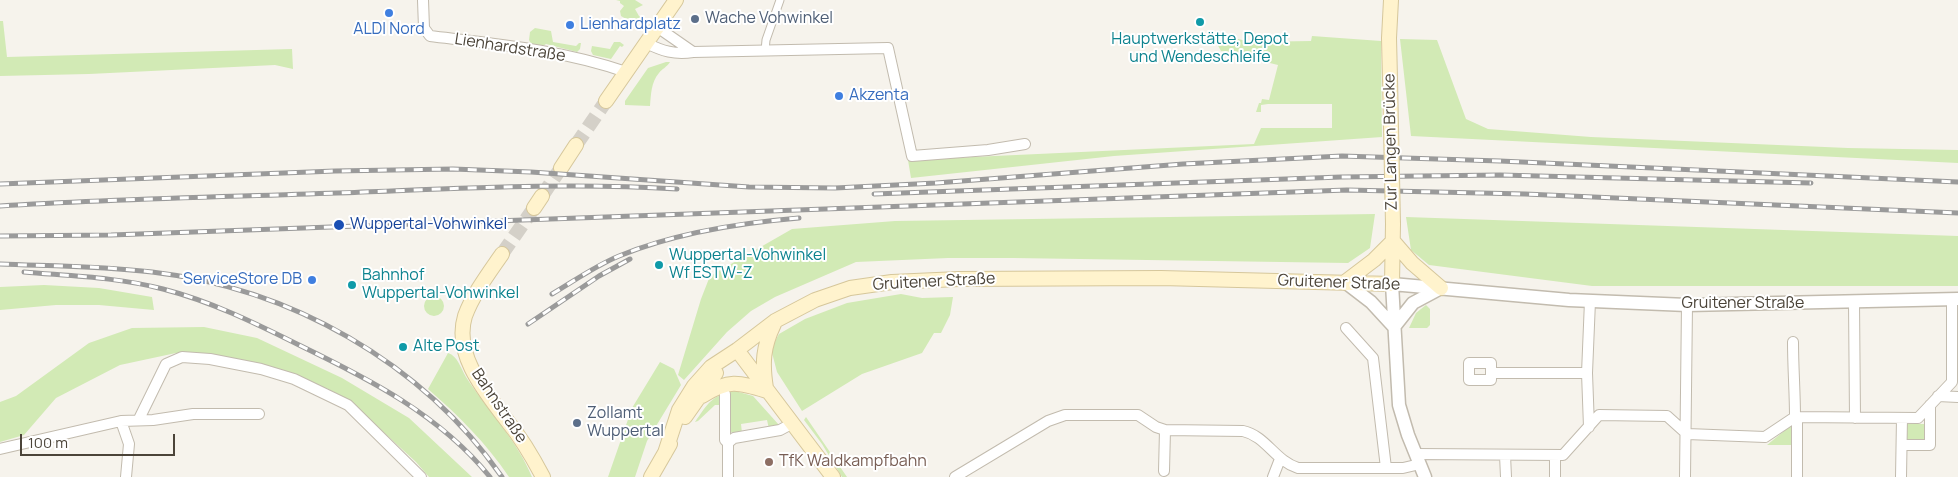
<!DOCTYPE html>
<html>
<head>
<meta charset="utf-8">
<style>
  body { margin:0 }
  #map { position:relative; width:1958px; height:477px; overflow:hidden; background:#f6f3ec; font-family:Manrope,sans-serif }
  canvas { display:block }
  .scale { position:absolute; left:20px; top:434px; width:155px; height:22px; box-sizing:border-box; border:2px solid #4b4439; border-top:0; padding-left:6px; font-size:15px; line-height:18px; white-space:nowrap; color:#4b4439; -webkit-text-stroke:4px #fff; paint-order:stroke }
</style>
</head>
<body>
<div id="map">
<canvas width="1958" height="477"></canvas>
<div class="scale">100 m</div>
</div>
<script>
const g = document.querySelector('canvas').getContext('2d');
g.lineJoin = 'round';
function paint(path, color) {
  g.fillStyle = color;
  g.fill(path, 'evenodd');
}
function trace(path, color, width, dash) {
  g.strokeStyle = color;
  g.lineWidth = width;
  g.lineCap = dash ? 'butt' : 'round';
  g.setLineDash(dash || []);
  g.stroke(path);
}
function write(font, color, halo, rows, align = 'center') {
  g.font = font + ' Manrope,sans-serif';
  g.lineWidth = 4;
  g.setLineDash([]);
  g.textBaseline = 'middle';
  g.strokeStyle = halo;
  g.fillStyle = color;
  for (const [text, x, y, turn = 0] of rows) {
    g.save();
    g.translate(x, y);
    g.rotate((+turn || 0) * Math.PI / 180);
    g.textAlign = isNaN(turn) ? turn : align;
    if (halo) g.strokeText(text, 0, 0);
    g.fillText(text, 0, 0);
    g.restore();
  }
}
paint(new Path2D(`
  M616,0H635L643,5L635,9L639,16L642,17L640,22L631,18L626,19L621,16L620,11L624,6L620,3V1Z
  M0,21H3L7,57L292,49L293,69L275,65L89,74L0,76Z
  M535,28L551,31L553,42L576,46L579,43H581L580,49L577,52L546,44L543,46L531,44L529,40L530,32Z
  M1312,36L1381,41L1382,137L1114,156L911,178L908,160L1254,144L1261,128H1332V104H1268L1261,105V112H1256L1259,103H1261L1262,99L1269,100L1278,65L1221,51L1216,42L1238,39L1251,42L1311,41Z
  M1400,39L1437,40L1466,119L1488,129L1591,137L1848,148L1958,150V163L1411,136Z
  M614,42H620L624,45L622,47L620,46L611,59L593,55L591,51L592,46L610,49Z
  M666,62H670C667,67 662,69 659,73C651,82 651,95 650,106L625,105V101L648,68Z
  M1375,214L1370,248L1348,263L1013,258H948L856,262L775,297L751,311L727,332L684,380L678,375L701,299L710,276L792,229L895,221Z
  M1406,217L1958,236V286H1592L1429,265L1411,250Z
  M44,285L99,288L152,297L154,310L99,305H56L0,310V287Z
  M901,294L922,298L953,297L950,315L941,333H934L922,353L862,374L802,411L777,372L771,349L779,334L805,319L847,303Z
  M424 306a10 10 0 1 1 20 0a10 10 0 1 1-20 0Z
  M1426,305L1430,309V325L1427,328H1409L1416,313Z
  M204,327L257,338L342,378L409,418L472,477H429L416,462L356,407L328,389L287,372L211,356L176,353L120,365L56,398L24,435L0,442V402L16,396L89,343L132,328Z
  M448,353C458,356 461,369 466,377C487,410 517,440 532,477H509C486,443 459,416 428,389Z
  M660,362L674,369L681,385L647,441L635,477H608L632,408Z
  M735,391L753,396L779,425L769,429L767,420L741,424L742,433L735,434L731,432L730,405H715L698,421L695,422C708,403 712,395 735,391Z
  M806,417L847,477H842L822,444L804,420Z
  M1907,424H1928V441H1907Z
  M1789,427H1793V445H1767Z`), '#d2eab5');
trace(new Path2D(`
  M576,145L606,101
  M542,196L561,168
  M502,254L534,208`), '#d4d0c8', 14, [14, 7]);
const pedestrian = new Path2D(`
  M765,51L766,40L780,0`);
const minor = new Path2D(`
  M423,0L424,28L430,36C496,44 563,50 626,72
  M657,27L693,52
  M646,43C662,51 675,55 693,52L888,48L912,156L988,150L1025,144
  M1854,302L1855,418
  M1346,328L1373,358L1386,468
  M1793,342C1793,368 1795,392 1795,417
  M1491,373V380H1469V363H1491V373H1587
  M725,394V440L728,443
  M1938,396L1958,397
  M1797,417V477
  M139,419L166,364L182,357L210,359L261,369L294,379L348,405L421,477
  M121,421L129,444L126,477
  M1589,427L1587,373L1590,301
  M1902,445H1930V405
  M0,449L121,421L153,420L193,414H259
  M1416,454L1563,455L1599,415L1667,416L1687,434L1765,437L1795,417L1918,418L1952,382V299
  M1505,455L1506,477
  M1164,471L1165,430
  M728,477V443L734,438L780,430L793,423
  M955,477L1048,421L1065,415H1138L1156,427L1165,430L1243,431C1266,436 1275,461 1298,468H1403L1420,464
  M1273,477L1280,459
  M1555,477V455
  M1685,477L1687,305
  M1901,477L1902,418`);
const tertiary = new Path2D(`
  M1345,282L1371,302L1394,327
  M1394,327L1413,303L1441,288
  M1425,477L1408,435L1399,405L1392,284L1569,300L1687,305L1958,299`);
const secondary = new Path2D(`
  M1390,79L1389,38L1391,0
  M606,101L676,0
  M561,168L576,145
  M534,208L542,196
  M1393,241L1412,263L1441,288
  M502,254C489,273 473,294 465,316C453,355 486,393 508,422C522,439 533,458 543,477
  M1345,282L1374,260L1393,241
  M737,350L833,477
  M766,388C762,363 763,347 774,324
  M702,396C729,379 738,382 767,391
  M685,417L716,373
  M665,453L679,410L694,386L711,367L737,350L775,321L815,300L850,288L892,282L959,279L1161,278L1392,284L1393,224
  M651,477L670,444`);
trace(pedestrian, '#c2bbae', 9);
trace(minor, '#c2bbae', 12);
trace(tertiary, '#c2bbae', 15);
trace(secondary, '#d6c79b', 16);
trace(pedestrian, '#fff', 7);
trace(minor, '#fff', 10);
trace(tertiary, '#fff', 12);
trace(secondary, '#fff3cd', 14);
const rail = new Path2D(`
  M0,184L335,171L453,169L531,172L749,187L835,188L936,183L1183,164L1342,156L1500,161L1958,182
  M874,194L1341,177L1500,175L1811,183
  M0,206C112,199 224,197 337,193C450,189 564,182 677,189
  M0,236L111,235L1347,190L1525,194L1958,213
  M0,264C50,266 101,266 152,272C290,288 422,362 502,477
  M24,272C70,276 117,277 163,289C210,301 255,323 299,345C369,379 440,415 490,477
  M552,294C574,281 595,266 619,256C675,233 739,223 799,218
  M528,324L599,276L630,259`);
trace(rail, '#9a9a9a', 5);
trace(rail, '#fff', 3, [9]);
const secondaryBridge = new Path2D(`
  M1390,79L1393,224`);
trace(secondaryBridge, '#d6c79b', 16, []);
trace(secondaryBridge, '#fff3cd', 14);
for (const [x, y, r, color] of [
  [389,13,5,"#3f7fe0"],
  [695,19,5,"#5c6f8a"],
  [1200,22,5,"#0f9aa8"],
  [570,25,5,"#3f7fe0"],
  [839,96,5,"#3f7fe0"],
  [339,225,6,"#1a4fb4"],
  [659,265,5,"#0f9aa8"],
  [312,280,5,"#3f7fe0"],
  [352,285,5,"#0f9aa8"],
  [403,347,5,"#0f9aa8"],
  [577,423,5,"#5c6f8a"],
  [769,462,5,"#8d6e63"]
]) {
  const dot = new Path2D();
  dot.arc(x, y, r, 0, 2 * Math.PI);
  g.fillStyle = color;
  g.fill(dot);
  trace(dot, '#fff', 2);
}
write('16px', '#4e5e75', '#fff', [
  ["Wache Vohwinkel",705,19],
  ["Zollamt",587,414],
  ["Wuppertal",587,432]
], 'left');
write('16px', '#366cbe', '#fff', [
  ["Lienhardplatz",580,25],
  ["ALDI Nord",389,30,"center"],
  ["Akzenta",849,96],
  ["ServiceStore DB",302,280,"right"]
], 'left');
write('16px', '#0d838f', '#fff', [
  ["Hauptwerkstätte, Depot",1200,40,"center"],
  ["und Wendeschleife",1200,58,"center"],
  ["Wuppertal-Vohwinkel",669,256],
  ["Wf ESTW-Z",669,274],
  ["Bahnhof",362,276],
  ["Wuppertal-Vohwinkel",362,294],
  ["Alte Post",413,347]
], 'left');
write('16px', '#4b4439', '#fff', [
  ["Lienhardstraße",510,48,9],
  ["Zur Langen Brücke",1391,142,-91],
  ["Gruitener Straße",934,282,-3],
  ["Gruitener Straße",1339,283,2],
  ["Gruitener Straße",1743,304],
  ["Bahnstraße",499,406,56]
]);
write('16px', '#164399', '#fff', [
  ["Wuppertal-Vohwinkel",350,225]
], 'left');
write('16px', '#785e54', '#fff', [
  ["TfK Waldkampfbahn",779,462]
], 'left');
</script>
</body>
</html>
